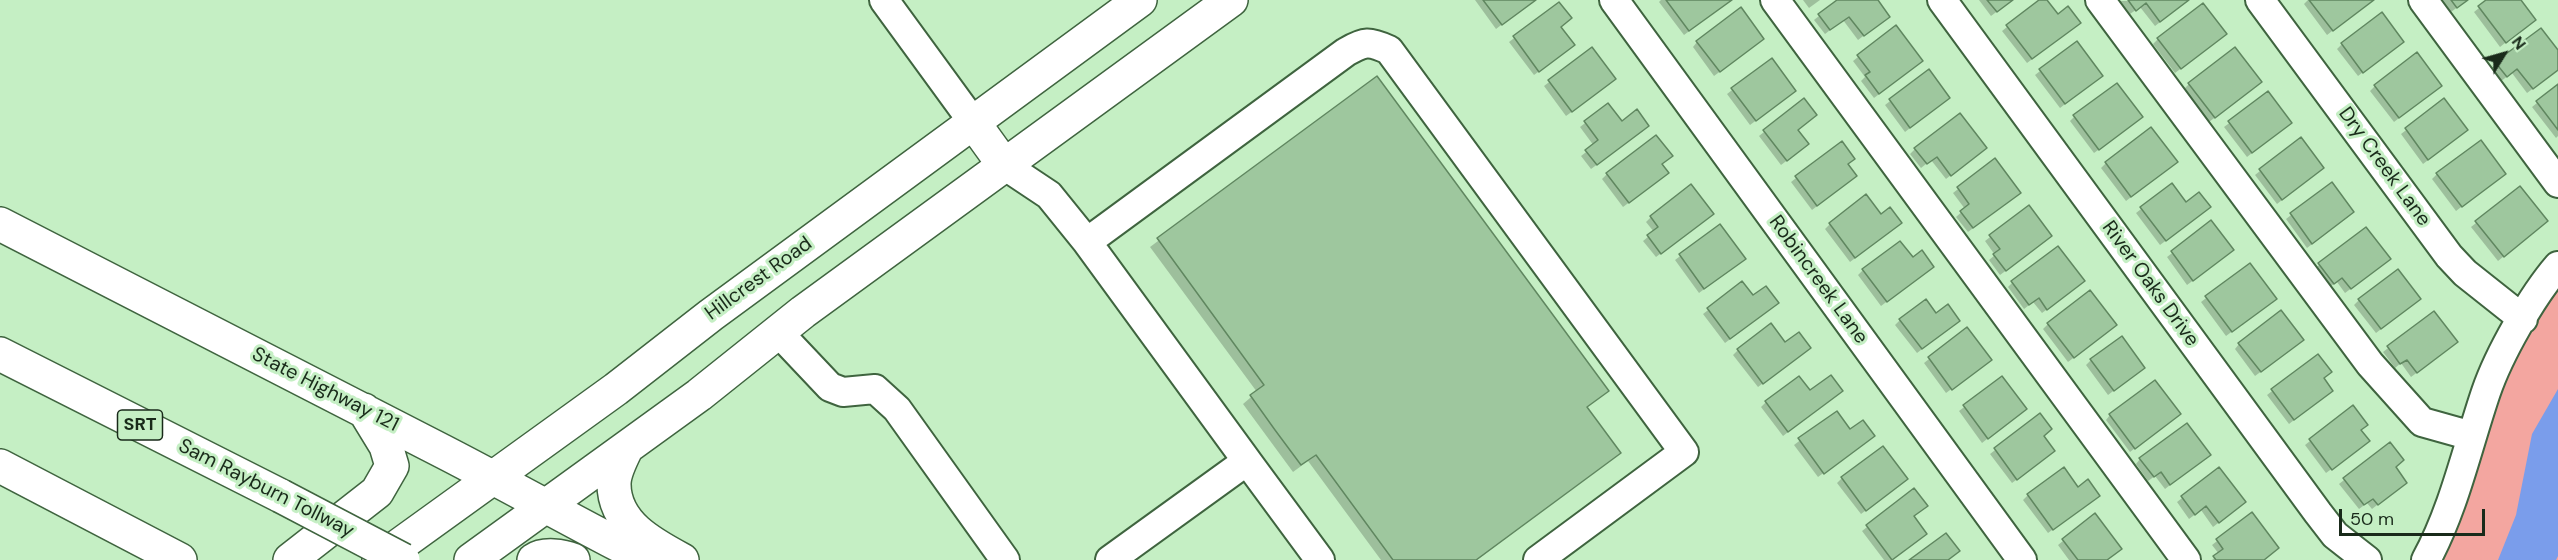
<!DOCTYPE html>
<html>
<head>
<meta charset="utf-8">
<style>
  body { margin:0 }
  #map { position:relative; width:2558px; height:560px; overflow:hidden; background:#c5efc4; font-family:"DM Sans",sans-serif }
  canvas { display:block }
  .north { position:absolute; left:2474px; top:24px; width:60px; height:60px; -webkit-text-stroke:4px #c5efc4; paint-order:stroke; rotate:53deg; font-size:16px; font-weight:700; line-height:24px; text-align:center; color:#192a1a }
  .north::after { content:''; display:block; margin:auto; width:21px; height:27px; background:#192a1a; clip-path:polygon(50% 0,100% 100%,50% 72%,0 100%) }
  .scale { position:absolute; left:2339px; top:509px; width:146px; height:27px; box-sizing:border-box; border:3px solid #192a1a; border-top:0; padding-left:8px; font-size:18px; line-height:21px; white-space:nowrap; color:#192a1a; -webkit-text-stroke:4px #c5efc4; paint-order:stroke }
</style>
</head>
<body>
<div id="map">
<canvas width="2558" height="560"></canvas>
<div class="north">N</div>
<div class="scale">50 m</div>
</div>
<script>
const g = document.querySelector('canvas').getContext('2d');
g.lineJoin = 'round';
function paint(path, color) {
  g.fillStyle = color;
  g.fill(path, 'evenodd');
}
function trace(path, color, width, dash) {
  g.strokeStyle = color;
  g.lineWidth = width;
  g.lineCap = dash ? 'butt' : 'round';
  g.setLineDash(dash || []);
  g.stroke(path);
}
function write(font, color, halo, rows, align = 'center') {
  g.font = font + ' "DM Sans",sans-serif';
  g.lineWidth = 6;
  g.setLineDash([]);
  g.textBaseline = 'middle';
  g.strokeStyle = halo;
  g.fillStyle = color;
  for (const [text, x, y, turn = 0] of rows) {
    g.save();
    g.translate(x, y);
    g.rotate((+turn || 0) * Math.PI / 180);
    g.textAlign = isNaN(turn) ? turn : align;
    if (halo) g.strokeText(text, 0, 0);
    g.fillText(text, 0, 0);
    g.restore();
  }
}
paint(new Path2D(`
  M2558,277V560H2437L2514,349Z`), '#f3a6a0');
paint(new Path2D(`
  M2558,389V556L2556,560H2498L2516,515L2532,434Z`), '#7a9deb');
paint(new Path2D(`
  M1475,0H1534L1496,29Z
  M1661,0H1731L1684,35L1659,2Z
  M1803,0H1820L1809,8Z
  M1839,0H1876L1883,21L1858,40L1843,20L1825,34L1814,20Z
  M1979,0H2012L1991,16Z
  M2041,0H2045L2057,16L2074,28L2027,63L2002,31Z
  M2189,0L2155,26L2140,7L2130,14L2120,1Z
  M2308,0H2372L2327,35L2304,4Z
  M2442,0H2467L2451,12Z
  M2489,0H2519L2534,20L2500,47L2474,12Z
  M1559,4V27L1568,50L1534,75L1509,42Z
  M1896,27L1916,66L1874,98L1861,81L1865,77L1853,61Z
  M2158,39H2220L2175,73L2153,44Z
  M1697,42L1758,43L1714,76L1693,47Z
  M2076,43L2096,80L2060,108L2035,75Z
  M2342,44L2397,46L2358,76L2337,49Z
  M1592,49L1610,84L1566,116L1544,86Z
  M2558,52V70L2527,93L2512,73L2501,81L2492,68L2496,63Z
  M1771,60L1790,95L1750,125L1727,94Z
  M1928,72L1943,102L1905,132L1885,105Z
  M1377,78L1607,391L1586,408L1619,453L1477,560H1381L1308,461L1293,472L1243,404L1257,392L1150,247Z
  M2189,84L2255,87L2209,122L2184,89Z
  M2375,86L2435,90L2394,122L2370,91Z
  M2558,86V136L2556,138L2532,107Z
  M2268,94L2290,123L2247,157L2224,127Z
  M1804,100L1797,131L1802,149L1781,165L1759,136Z
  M2444,101L2461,135L2423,164L2401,134Z
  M1608,105L1621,123L1643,131L1591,169L1581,156L1594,146L1580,127Z
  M2074,117L2136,122L2094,153L2070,121Z
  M2300,139L2322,168L2277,204L2255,175Z
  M1841,143L1853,159L1847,165L1850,181L1812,210L1791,182Z
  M1985,148L1946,179L1931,160L1921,168L1910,154L1915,149Z
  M1994,161L2014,197L1968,232L1956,217L1965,209L1953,193Z
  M2106,163L2171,167L2126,201L2101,168Z
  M1661,164L1662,178L1623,207L1602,179L1607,174Z
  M2437,174L2499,178L2456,211L2432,179Z
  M2331,184L2348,217L2307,248L2286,219Z
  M2172,185L2186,204L2204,212L2160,245L2136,213Z
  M2520,188L2541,226L2498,261L2471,227Z
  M2029,207L2046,241L2000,275L1989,260L1995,255L1985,241Z
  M1880,216L1895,228L1850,262L1825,229L1830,224Z
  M1651,217L1707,219L1656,257L1643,241L1654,232L1646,222Z
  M2211,223L2227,255L2187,285L2167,257Z
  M1720,226L1739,263L1699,293L1675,260Z
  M2366,229L2384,264L2345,293L2337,282L2328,288L2314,269Z
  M1913,260L1927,271L1881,306L1858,275L1863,270Z
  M2249,265L2270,303L2226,336L2201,302Z
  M2012,283L2078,286L2042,313L2033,302L2024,309L2008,287Z
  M1742,284L1752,298L1772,308L1725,343L1703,314Z
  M2359,300L2414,304L2376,333L2354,305Z
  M2434,313L2451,347L2411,377L2401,363L2395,368L2383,352Z
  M1936,315L1954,325L1917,353L1895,325L1900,320Z
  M2048,324L2110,330L2068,362L2043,329Z
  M1967,329L1985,364L1946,393L1924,363Z
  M1785,344L1804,352L1758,387L1733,355L1738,350Z
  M2239,344L2297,345L2255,376L2235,349Z
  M2317,356L2326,395L2289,424L2267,395Z
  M2091,360L2138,372L2108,395L2086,365Z
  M2002,378L2025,409L1982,443L1959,411Z
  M1841,391L1783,436L1761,407L1766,402L1809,392Z
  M2353,407L2363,446L2326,473L2305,445Z
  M1836,413L1850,431L1873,436L1818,477L1794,445Z
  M2179,414L2130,452L2106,420L2110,415Z
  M2040,415L2042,437L2048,456L2012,483L1990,454Z
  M2389,444L2400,487L2372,509L2367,503L2359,509L2339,484Z
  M2140,459H2204L2165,489L2155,476L2148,481L2136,464Z
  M2219,469L2239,507L2213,527L2201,510L2189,519L2177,502Z
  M1842,478L1901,484L1861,514L1837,483Z
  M2077,489L2093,500L2048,533L2023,500L2028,495Z
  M1914,490L1921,511L1913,517L1921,538L1892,560H1884L1862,531Z
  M2252,514L2263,560H2212L2219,554L2212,545Z
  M2095,515L2107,560H2069L2058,545Z`), '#0003');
const building = new Path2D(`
  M1483,0H1536L1502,25Z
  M1666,0H1732L1689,31Z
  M1837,0H1878L1890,17L1864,36L1849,17L1830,30L1818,14Z
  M1987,0H2013L1997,12Z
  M2039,0H2047L2058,14L2068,6L2081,23L2032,59L2006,25Z
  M2128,0H2189L2160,22L2146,3L2136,11Z
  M2309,0H2374L2333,31Z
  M2451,0H2468L2457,8Z
  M2486,0H2521L2536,20L2506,43L2478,6Z
  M1559,2L1572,18L1561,27L1575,45L1539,72L1513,36Z
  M2203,3L2227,34L2181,69L2157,38Z
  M1741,7L1764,39L1720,72L1696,41Z
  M2382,12L2404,42L2363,73L2341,43Z
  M1896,25L1923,61L1879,94L1865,75L1870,72L1857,55Z
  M2541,28L2558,50V70L2533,89L2517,69L2507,77L2495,62Z
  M2077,41L2103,76L2065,104L2039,69Z
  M1592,47L1616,79L1572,112L1548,80Z
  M2235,47L2262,82L2215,118L2188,83Z
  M2417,52L2442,86L2399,118L2374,85Z
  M1772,58L1796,91L1756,121L1731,88Z
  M1929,69L1950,98L1910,128L1889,99Z
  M1377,76L1609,391L1587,407L1621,453L1476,560H1393L1316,455L1301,465L1275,430L1250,395L1264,385L1157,238Z
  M2117,83L2143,117L2099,150L2073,115Z
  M2558,84V130L2536,101Z
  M2268,91L2292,123L2252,153L2228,121Z
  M1804,98L1817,115L1798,130L1809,144L1787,161L1763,130Z
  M2444,98L2468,130L2428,160L2405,128Z
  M1608,103L1622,121L1637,109L1649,126L1597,165L1585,150L1598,140L1584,121Z
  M1960,113L1987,148L1951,176L1937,157L1927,164L1914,148Z
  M2151,127L2178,162L2131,197L2105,162Z
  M1656,135L1673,156L1662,164L1669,173L1629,203L1606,173Z
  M2301,137L2324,168L2282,200L2259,169Z
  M2481,140L2506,174L2462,207L2436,173Z
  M1842,141L1855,159L1848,164L1857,176L1817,206L1795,176Z
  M1995,158L2021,193L1973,228L1960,211L1969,204L1957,187Z
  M2332,182L2354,212L2312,244L2290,213Z
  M2172,183L2186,202L2199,192L2211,207L2166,241L2140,207Z
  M1691,184L1714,214L1661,254L1647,235L1658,227L1650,216Z
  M2520,186L2548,221L2504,257L2475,221Z
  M1866,194L1881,214L1890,207L1902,223L1855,258L1829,223Z
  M2029,205L2052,236L2006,271L1993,254L2000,249L1989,235Z
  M2211,220L2234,250L2193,281L2171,251Z
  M1720,224L1746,259L1704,289L1679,254Z
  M2366,227L2391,259L2351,289L2342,278L2334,284L2318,263Z
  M1900,241L1913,257L1922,250L1934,267L1887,302L1862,269Z
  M2058,246L2085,281L2047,310L2039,298L2029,305L2011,281Z
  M2250,263L2277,299L2232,332L2205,296Z
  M2398,269L2421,299L2381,329L2358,299Z
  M1742,281L1753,295L1766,286L1779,303L1730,339L1707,308Z
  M2090,290L2117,325L2074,358L2047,323Z
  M1926,299L1936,313L1948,304L1960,321L1922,349L1899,319Z
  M2281,310L2304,340L2261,372L2238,343Z
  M2434,311L2458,342L2417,373L2407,360L2400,364L2387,346Z
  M1771,323L1785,342L1799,332L1811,348L1763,384L1737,349Z
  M1967,327L1992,360L1952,390L1928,357Z
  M2122,336L2145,368L2114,391L2090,359Z
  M2318,354L2332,372L2324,378L2333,391L2294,420L2271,389Z
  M1831,375L1843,391L1788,432L1765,401L1799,376L1810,390Z
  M2002,376L2027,409L1988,439L1963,405Z
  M2155,380L2181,414L2135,449L2109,414Z
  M2353,405L2368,425L2361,430L2370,441L2332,470L2309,439Z
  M1837,411L1850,429L1863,420L1875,436L1824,474L1798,438Z
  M2040,413L2052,429L2044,436L2055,451L2017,480L1994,448Z
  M2187,423L2211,455L2170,485L2161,472L2154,477L2139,458Z
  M2390,442L2404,460L2396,467L2407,483L2378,505L2373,499L2364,505L2343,478Z
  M1883,446L1908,479L1866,511L1841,477Z
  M2064,467L2078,487L2088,479L2100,496L2053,530L2027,494Z
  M2219,467L2246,502L2219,523L2206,506L2195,515L2181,496Z
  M1914,488L1928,506L1914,516L1927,534L1892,560L1866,525Z
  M2252,512L2279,548L2264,560H2216L2213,556L2223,549L2216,539Z
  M2095,513L2122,549L2107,560H2078L2062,539Z
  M1946,533L1960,551L1948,560H1909Z`);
paint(building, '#9ec79e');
trace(building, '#608760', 1.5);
const minor = new Path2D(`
  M884,0L973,122
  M1614,0L2022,560
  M1775,0L2186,560
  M1942,0L2318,513L2335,535L2367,560
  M2100,0L2370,364L2422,422L2472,436
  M2260,0L2449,256L2465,273L2523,319
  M2423,0L2558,183
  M1004,165L1049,195L1087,242L1247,461L1110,560
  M1087,242L1346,52C1365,41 1369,41 1389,50L1684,452L1538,560
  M778,332L830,387L843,392L875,389L897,409L1005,560
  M1247,461L1320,560
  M2426,560C2454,509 2467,448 2486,392C2499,354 2532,296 2558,266`);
const major = new Path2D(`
  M973,122L1004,165
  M0,224C148,299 296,375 444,452C512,487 579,525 648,560
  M626,449C621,459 614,473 614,484C614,524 652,544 682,560
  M290,560L377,492L392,466L386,446L364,410
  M379,560L616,389L711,315L1140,0
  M471,560L699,395L803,312L1231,0
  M534,560C544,553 563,556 573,560`);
const highway = new Path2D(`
  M0,354L281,496
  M0,466L180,560`);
trace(minor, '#3f643f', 32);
trace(major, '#3f643f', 36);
trace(highway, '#3f643f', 36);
trace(minor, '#fff', 28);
trace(major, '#fff', 33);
trace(highway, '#fff', 33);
const highwayBridge = new Path2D(`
  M281,496L403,560`);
trace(highwayBridge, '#3f643f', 36, []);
trace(highwayBridge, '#fff', 33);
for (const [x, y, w] of [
  [140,425,45]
]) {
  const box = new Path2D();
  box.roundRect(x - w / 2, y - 15, w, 30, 4.5);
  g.fillStyle = '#c5efc4';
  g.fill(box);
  trace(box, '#192a1a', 1.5);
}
write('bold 18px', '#192a1a', null, [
  ["SRT",140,425]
]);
write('20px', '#192a1a', '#c5efc4', [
  ["Dry Creek Lane",2384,167,54],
  ["Hillcrest Road",759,279,-36],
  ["Robincreek Lane",1818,280,54],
  ["River Oaks Drive",2150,284,54],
  ["State Highway 121",325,390,27],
  ["Sam Rayburn Tollway",266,489,27]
]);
</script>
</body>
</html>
